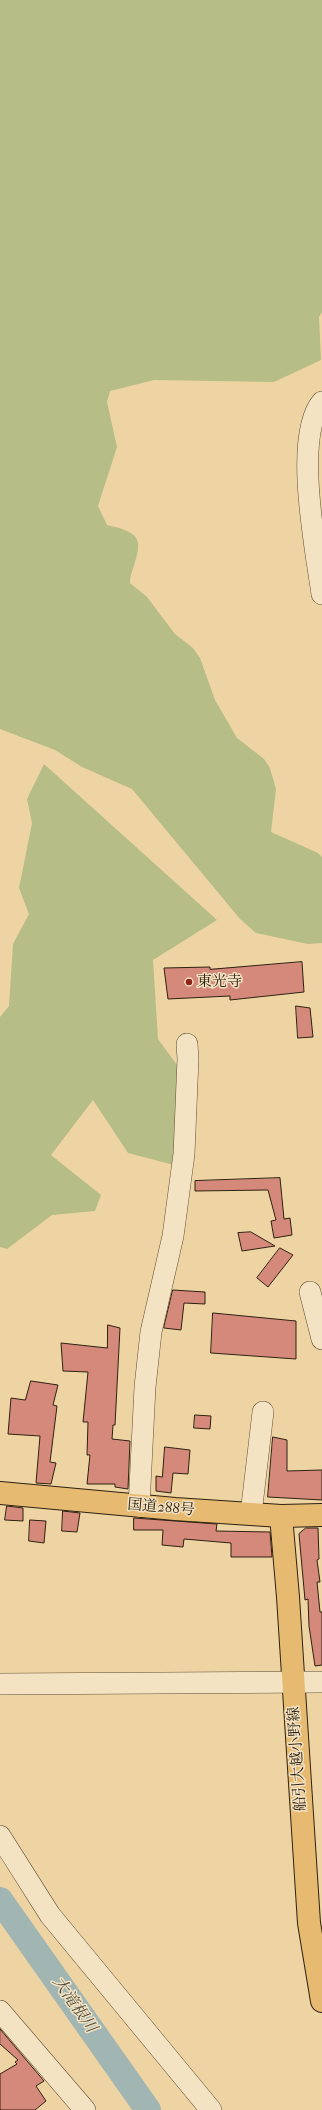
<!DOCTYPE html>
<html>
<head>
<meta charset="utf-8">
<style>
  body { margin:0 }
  canvas { display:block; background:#eed4a3 }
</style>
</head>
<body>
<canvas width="322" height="2110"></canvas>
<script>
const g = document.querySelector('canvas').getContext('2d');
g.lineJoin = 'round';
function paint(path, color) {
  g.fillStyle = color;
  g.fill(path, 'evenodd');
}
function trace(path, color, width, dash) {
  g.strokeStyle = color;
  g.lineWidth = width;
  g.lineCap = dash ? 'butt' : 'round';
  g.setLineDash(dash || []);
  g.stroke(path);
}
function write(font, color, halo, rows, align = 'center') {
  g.font = font + ' "IM FELL French Canon","Noto Serif JP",serif';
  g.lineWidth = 3;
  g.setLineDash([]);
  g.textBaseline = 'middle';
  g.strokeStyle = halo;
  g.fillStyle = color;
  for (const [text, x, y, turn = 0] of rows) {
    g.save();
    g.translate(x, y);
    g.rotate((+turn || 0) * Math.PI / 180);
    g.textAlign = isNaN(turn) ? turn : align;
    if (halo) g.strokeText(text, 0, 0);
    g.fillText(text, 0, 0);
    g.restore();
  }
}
paint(new Path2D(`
  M0,0H322V312L319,317L321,360L274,382L154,380L110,391L107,402L117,447L98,506L107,525C114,527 122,528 129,532C149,541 130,567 130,583L147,597L175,634L193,648L200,658L215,700L237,738L264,759L270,768L276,789L271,832L318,853L322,857V943L308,944L256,933L240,919L132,789L82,767L55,750L0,729Z
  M44,764L217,920L153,960L158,1039L180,1069L174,1165L128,1153L93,1100L51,1155L101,1195L95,1211L52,1215L7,1249L0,1247V1017L9,1006L13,944L29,914L19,888L32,823L27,799Z`), '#b7bd86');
trace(new Path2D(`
  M0,1900L148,2110`), '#a1b5b3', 26);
const building = new Path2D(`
  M302,962L304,992L230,1000V996L168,999L164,968L210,967V969Z
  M296,1006L310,1008L313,1037L298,1038Z
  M280,1178L284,1219L290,1218L292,1235L274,1238L271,1221L276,1220L268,1190L195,1191V1181Z
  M251,1232L275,1246L242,1251L238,1233Z
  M280,1248L293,1255L268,1287L257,1278Z
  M173,1290L205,1292V1304L184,1303L181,1330L164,1328Z
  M213,1313L296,1321V1359L211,1353Z
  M108,1325L120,1328L115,1425H113L112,1439L130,1441L128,1489L115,1487V1484H87L90,1455H87L88,1422H83L88,1372L63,1371L61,1343L107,1348Z
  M31,1381L58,1385L53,1405L57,1406L50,1462L56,1463L51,1484L36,1483L40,1436L8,1434L11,1398L25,1400Z
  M195,1415L211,1416L210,1429L194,1428Z
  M273,1437L287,1440V1471L322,1470V1500L268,1497Z
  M165,1447L190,1450L188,1474L173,1473L171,1493L156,1491V1476L162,1477Z
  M7,1506L23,1508V1521L5,1520Z
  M63,1511L80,1513L77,1532L62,1531Z
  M134,1518L217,1524L216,1531L270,1532L272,1557H231V1543L184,1539L183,1547L162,1545L163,1530H134Z
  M30,1520L46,1521L44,1543L29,1541Z
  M306,1528H318L319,1559L317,1560L320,1582H317L320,1612H322V1665L315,1666L309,1626L308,1599L305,1600L299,1534Z
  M0,2029L44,2081L36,2086L46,2101L35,2110H0V2074L17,2064L15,2062L18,2060L0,2044Z`);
paint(building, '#d4897a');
trace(building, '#2e2110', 1);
const minor = new Path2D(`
  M322,402C293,436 316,551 322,594
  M310,1292L322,1339
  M139,1506L145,1387L151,1332L173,1236L184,1154L188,1059L187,1044
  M251,1514L263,1412
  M0,1684L322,1682
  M0,1836L50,1915L211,2110
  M0,2011L85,2110`);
const major = new Path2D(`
  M281,1516L288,1597L309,1923L322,2001`);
const highway = new Path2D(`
  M0,1493L175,1509L281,1516L322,1515`);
trace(minor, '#5e4e35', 22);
trace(major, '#2e2110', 24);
trace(highway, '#2e2110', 24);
trace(minor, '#f4e3c3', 21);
trace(major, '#e7ba72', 22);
trace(highway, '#e7ba72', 22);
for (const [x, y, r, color] of [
  [189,982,4,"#8f2418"]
]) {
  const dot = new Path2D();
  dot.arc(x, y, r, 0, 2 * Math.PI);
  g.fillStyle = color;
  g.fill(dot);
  trace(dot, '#f4e3c3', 1.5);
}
write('15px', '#2e2110', '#f4e3c3', [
  ["東光寺",197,982]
], 'left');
write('15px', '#2e2110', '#f4e3c3', [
  ["国道288号",161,1508,5],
  ["船引大越小野線",298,1759,-94]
]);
write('italic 16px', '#504d41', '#f4e3c3', [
  ["大滝根川",74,2005,55]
]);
</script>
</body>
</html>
